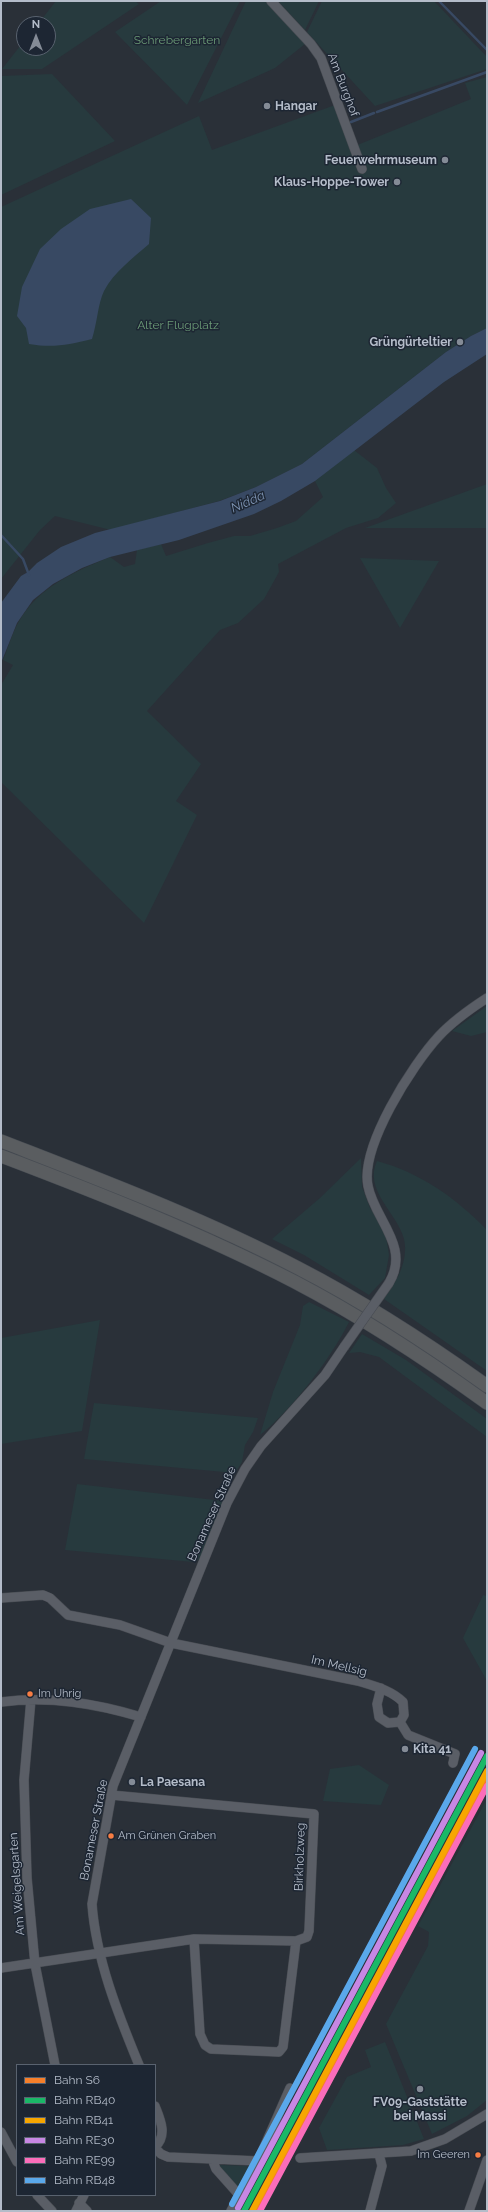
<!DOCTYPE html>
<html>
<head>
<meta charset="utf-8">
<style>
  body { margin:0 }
  #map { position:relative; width:488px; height:2212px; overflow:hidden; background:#2a3038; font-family:Raleway,sans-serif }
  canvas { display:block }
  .frame { position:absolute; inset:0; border:2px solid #b4bcc9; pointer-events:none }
  .legend { position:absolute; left:16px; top:2064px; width:140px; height:132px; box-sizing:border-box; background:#1d2633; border:1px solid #59626f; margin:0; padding:5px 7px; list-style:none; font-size:12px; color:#b4bcc9 }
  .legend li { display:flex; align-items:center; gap:8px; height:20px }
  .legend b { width:20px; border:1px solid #59626f }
  .north { position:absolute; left:16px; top:16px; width:40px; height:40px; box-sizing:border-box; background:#1d2633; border:1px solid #59626f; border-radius:50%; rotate:0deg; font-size:11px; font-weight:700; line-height:16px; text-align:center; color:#b4bcc9 }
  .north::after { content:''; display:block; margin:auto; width:14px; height:18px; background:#848b96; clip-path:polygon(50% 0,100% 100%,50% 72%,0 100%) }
</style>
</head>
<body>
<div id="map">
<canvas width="488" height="2212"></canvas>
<div class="frame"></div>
<ul class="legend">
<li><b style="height:5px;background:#f67f2a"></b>Bahn S6</li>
<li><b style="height:5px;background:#1ab867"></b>Bahn RB40</li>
<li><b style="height:5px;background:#f7a600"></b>Bahn RB41</li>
<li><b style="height:5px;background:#c787e3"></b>Bahn RE30</li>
<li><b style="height:5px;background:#fb6dba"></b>Bahn RE99</li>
<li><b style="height:5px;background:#5aa8eb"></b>Bahn RB48</li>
</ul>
<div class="north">N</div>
</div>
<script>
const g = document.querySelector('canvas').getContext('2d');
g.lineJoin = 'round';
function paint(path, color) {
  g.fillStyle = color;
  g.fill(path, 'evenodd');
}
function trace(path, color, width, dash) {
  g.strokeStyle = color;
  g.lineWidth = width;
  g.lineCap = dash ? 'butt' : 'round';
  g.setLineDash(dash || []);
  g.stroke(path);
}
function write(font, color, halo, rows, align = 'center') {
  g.font = font + ' Raleway,sans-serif';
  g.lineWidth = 3;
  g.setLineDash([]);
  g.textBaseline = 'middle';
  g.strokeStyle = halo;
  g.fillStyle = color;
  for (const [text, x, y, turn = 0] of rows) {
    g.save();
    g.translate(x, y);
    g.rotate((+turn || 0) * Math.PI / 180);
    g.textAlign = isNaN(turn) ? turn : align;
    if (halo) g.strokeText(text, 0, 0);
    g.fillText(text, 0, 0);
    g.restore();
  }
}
paint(new Path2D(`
  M56,1H135L139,4L42,69H2L24,41V48H48V24H38Z
  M161,1H240L187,105L115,32Z
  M246,1H268L305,44L275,68L198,103Z
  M278,1H319L305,30Z
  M322,1H434L487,57V69L375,106L307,32Z
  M52,74L115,141L1,195V76Z
  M487,77V328L471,336L446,352L302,464L256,487L219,501L111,530L55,516L40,530L1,579V207L199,116L212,150L335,105L350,148L471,99L465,83Z
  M354,450L377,468L386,488L396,503L378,518L346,528L278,564L279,572L264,599L238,623L220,630L147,711L201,764L176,801L197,815L144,923L1,782V685L13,665L3,660C8,648 12,634 18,623C38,587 74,572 110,557L124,567L135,564L137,550L161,544L166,556L208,543L234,536H250L277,528L296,521L323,497L315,481Z
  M487,484V528H365Z
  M360,558L439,561L400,628Z
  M487,1006V1032L471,1036L452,1031Z
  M361,1158L362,1187L370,1208L385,1230L389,1255L385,1278L369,1295L304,1255L272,1239L320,1198Z
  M377,1161C421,1173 456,1198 487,1230V1371L384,1299C396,1282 409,1262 404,1239C398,1214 363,1190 377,1161Z
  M309,1302L349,1322C331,1358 292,1410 260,1435L273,1392L300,1325L303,1306Z
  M100,1320L82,1431L1,1444V1338Z
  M362,1334L406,1360L487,1419V1437L379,1357L360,1352L349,1353Z
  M94,1403L258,1418L253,1432L245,1445L242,1462L235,1473L84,1459Z
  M77,1484L223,1501L201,1559L193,1562L65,1550Z
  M483,1595L487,1596V1681L463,1638Z
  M359,1765L389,1785L381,1805L323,1801L330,1769Z
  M487,1799V2100L467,2116L432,2134L386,2024L428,1946L429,1932L418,1926Z
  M385,2042L424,2139L403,2145L327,2150L319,2128L347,2077L371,2067L365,2050Z
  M217,2165L253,2166L239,2192Z`), '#273a3e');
paint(new Path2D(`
  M131,199L151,218L149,244C133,258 114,272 104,291C98,303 97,324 92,339C68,345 53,348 29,344L26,328L17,316L22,287L40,249L61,229L90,209Z
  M487,328V354L444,382L315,481L281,501L254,514L179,540L110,557L82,568L53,584L33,600L17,623L1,663V603L21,576L28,572L37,563L61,547L95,533L220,501L256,487L302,464L446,352L471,336Z`), '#384963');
trace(new Path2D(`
  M439,1L487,50
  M377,112L487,72
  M351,122L374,113
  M1,535L23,559L29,575`), '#384963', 2.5);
const minor = new Path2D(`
  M271,1L311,44L321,58L362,169
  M389,1283C411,1246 374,1219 368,1186C360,1147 412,1065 439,1036C453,1021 470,1009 487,998
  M1,1598L43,1595L50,1598L68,1615L120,1625L171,1643L358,1681C374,1686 391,1690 403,1702L404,1715L400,1722L408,1735L455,1754L453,1763
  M381,1688L377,1704L379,1717L388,1723L400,1722
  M31,1699L24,1780L27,1878L35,1964L55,2065
  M1,1702C50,1696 94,1703 141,1717
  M111,1795L314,1814L309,1931L307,1937L296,1941L283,2047L279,2052L211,2049L205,2045L200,2034L194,1939
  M1,1968L194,1939L296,1941
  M139,2065C118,2014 96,1959 92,1904L113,1786L227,1503L245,1469L261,1446L325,1375L344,1347
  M155,2106C160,2119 168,2135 155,2147
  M1,2132L17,2162
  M155,2148L161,2154L168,2157L258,2161
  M300,2158L411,2151L445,2139L487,2114
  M212,2159L216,2169L240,2196
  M37,2195L52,2211
  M79,2203L87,2211
  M76,2211L84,2195
  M231,2211L258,2161L290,2088
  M370,2211L382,2166L379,2154
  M469,2211L487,2160`);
const highway = new Path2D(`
  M1,1141C101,1180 202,1218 298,1268C364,1302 427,1343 487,1386
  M1,1156C101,1194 200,1233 295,1282C362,1317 426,1359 487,1403`);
trace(minor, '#484c53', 10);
trace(highway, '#474c53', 14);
trace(minor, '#5a5e66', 9);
trace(highway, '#5a5d60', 13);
const minorBridge = new Path2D(`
  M344,1347L389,1283`);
trace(minorBridge, '#484c53', 10, []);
trace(minorBridge, '#5a5e66', 9);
trace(new Path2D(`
  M254,2211L405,1934L487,1777`), '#f67f2a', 6);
trace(new Path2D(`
  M244,2211L487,1756`), '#1ab867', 6);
trace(new Path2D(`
  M252,2211L487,1771`), '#f7a600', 6);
trace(new Path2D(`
  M238,2208L481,1753`), '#c787e3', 6);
trace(new Path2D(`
  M260,2211L487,1786`), '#fb6dba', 6);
trace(new Path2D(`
  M232,2204L475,1749`), '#5aa8eb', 6);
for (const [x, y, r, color] of [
  [267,106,4,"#848b96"],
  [445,160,4,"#848b96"],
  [397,182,4,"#848b96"],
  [460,342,4,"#848b96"],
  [30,1694,3.5,"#f77d43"],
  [405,1749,4,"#848b96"],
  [132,1782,4,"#848b96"],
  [111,1836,3.5,"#f77d43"],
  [420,2089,4,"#848b96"],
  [478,2155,3.5,"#f77d43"]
]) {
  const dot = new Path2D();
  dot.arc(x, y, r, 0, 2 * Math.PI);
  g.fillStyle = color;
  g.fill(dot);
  trace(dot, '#1d2633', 1.5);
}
write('11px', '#b4bcc9', '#1d2633', [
  ["Im Uhrig",38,1694],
  ["Am Grünen Graben",118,1836],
  ["Im Geeren",470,2155,"right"]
], 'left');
write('12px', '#6b9a76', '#1d2633', [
  ["Schrebergarten",177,40],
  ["Alter Flugplatz",178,325]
]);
write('12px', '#b4bcc9', '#1d2633', [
  ["Am Burghof",343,85,69],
  ["Bonameser Straße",212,1514,-66],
  ["Im Mellsig",339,1666,13],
  ["Bonameser Straße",94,1830,-79],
  ["Birkholzweg",300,1857,-88],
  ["Am Weigelsgarten",17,1884,-94]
]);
write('bold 12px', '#b4bcc9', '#1d2633', [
  ["Hangar",275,106],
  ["Feuerwehrmuseum",437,160,"right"],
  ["Klaus-Hoppe-Tower",389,182,"right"],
  ["Grüngürteltier",452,342,"right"],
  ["Kita 41",413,1749],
  ["La Paesana",140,1782],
  ["FV09-Gaststätte",420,2102,"center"],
  ["bei Massi",420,2116,"center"]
], 'left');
write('italic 13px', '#7c92b1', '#1d2633', [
  ["Nidda",248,502,-24]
]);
</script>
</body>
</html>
